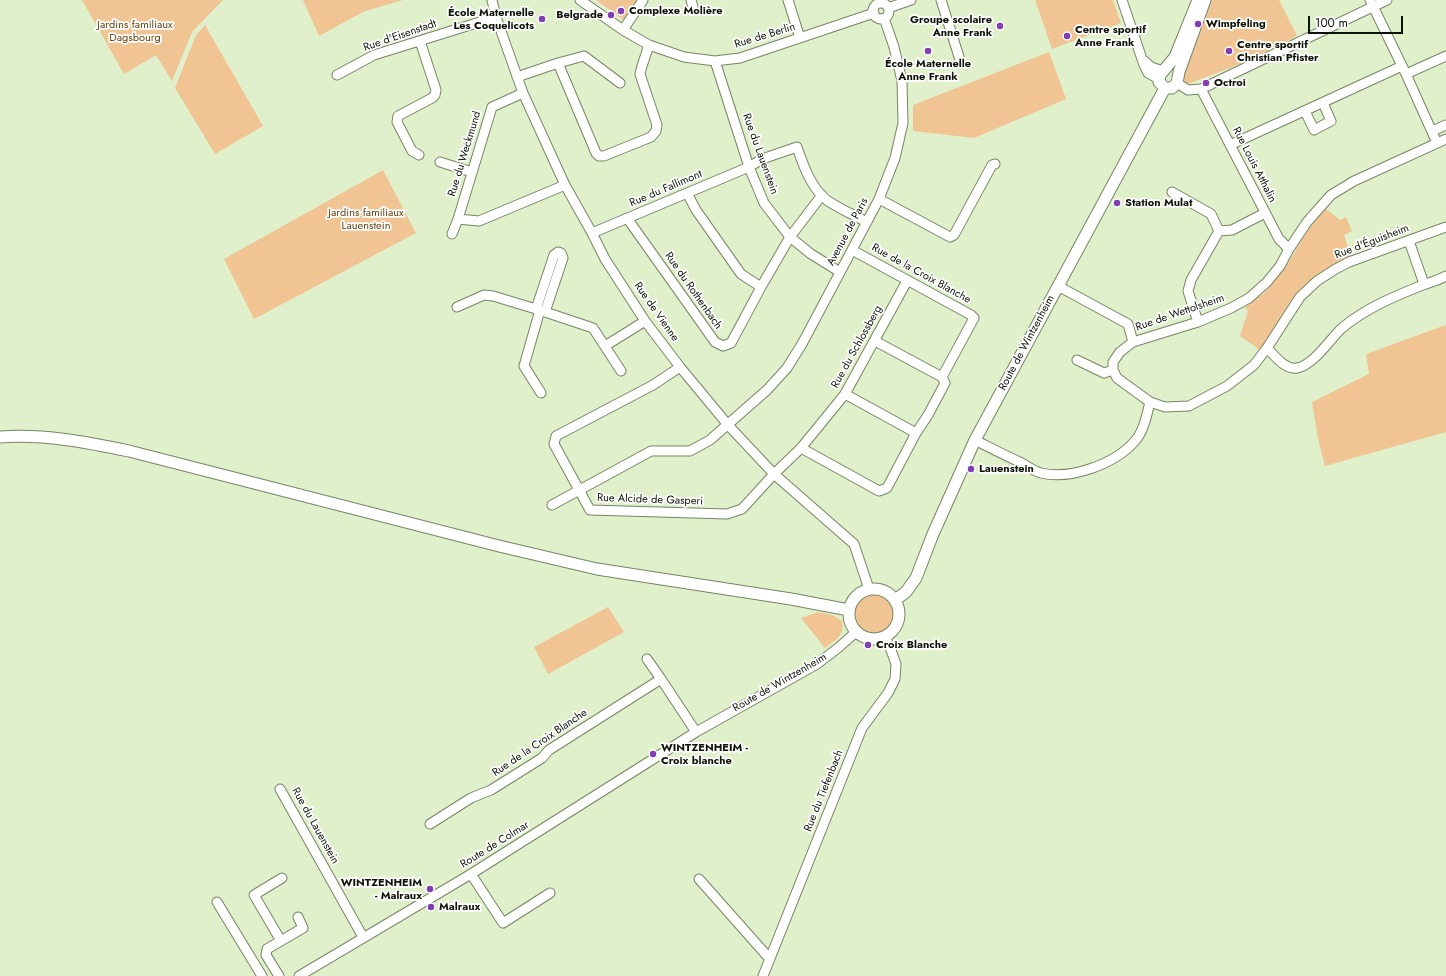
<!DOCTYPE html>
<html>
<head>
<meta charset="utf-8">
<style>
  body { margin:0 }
  #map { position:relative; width:1446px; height:976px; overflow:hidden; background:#dff0cb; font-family:Jost,sans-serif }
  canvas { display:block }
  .scale { position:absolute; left:1308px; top:16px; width:95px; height:18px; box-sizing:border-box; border:2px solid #0d1206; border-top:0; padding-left:5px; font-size:12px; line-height:14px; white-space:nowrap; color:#0d1206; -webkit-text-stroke:3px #fff; paint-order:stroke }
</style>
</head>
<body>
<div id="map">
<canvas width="1446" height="976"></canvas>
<div class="scale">100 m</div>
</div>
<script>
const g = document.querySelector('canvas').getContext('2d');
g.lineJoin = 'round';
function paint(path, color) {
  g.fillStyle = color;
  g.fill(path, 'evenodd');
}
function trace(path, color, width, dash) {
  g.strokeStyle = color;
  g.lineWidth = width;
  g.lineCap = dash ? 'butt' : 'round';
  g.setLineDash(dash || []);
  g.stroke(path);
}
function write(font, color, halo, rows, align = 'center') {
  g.font = font + ' Jost,sans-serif';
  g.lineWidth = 3.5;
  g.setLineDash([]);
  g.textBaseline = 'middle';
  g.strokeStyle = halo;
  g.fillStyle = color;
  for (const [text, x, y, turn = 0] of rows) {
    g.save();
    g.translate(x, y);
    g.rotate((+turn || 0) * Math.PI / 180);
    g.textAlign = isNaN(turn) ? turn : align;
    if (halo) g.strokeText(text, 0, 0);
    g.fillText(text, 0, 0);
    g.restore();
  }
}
paint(new Path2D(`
  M82,0H223L192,32L172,81L156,55L124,74Z
  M303,0H403L365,11L319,36Z
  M596,0H640L625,21Z
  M1035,0H1113L1121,23L1052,49Z
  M1212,0H1279L1297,36L1245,62L1191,83H1186L1182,77L1183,73L1197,41Z
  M205,25L263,126L215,154L175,88L196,35Z
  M1049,52L1066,99L974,138L913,131V105Z
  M383,170L416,233L254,319L224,259Z
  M1325,208L1340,220L1346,217L1352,231L1344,235L1351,256C1333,264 1308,279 1295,295C1283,311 1272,332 1260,350L1240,336L1248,311L1245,307L1264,293L1275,281L1293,255L1307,231Z
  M1446,325V432L1325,466L1318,439L1312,402L1369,374L1366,354Z
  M854 614a20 20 0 1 1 40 0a20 20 0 1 1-40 0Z
  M608,607L624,632L548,674L534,647Z
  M818,612L832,615L842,621C845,636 835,640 825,648L801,618Z`), '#f1c494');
const minor = new Path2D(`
  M492,0L496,17L523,93L565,185L592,233L605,259L645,321L680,367L728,425L774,474L854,544L869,589
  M580,0L623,30L649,45L684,57L715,61L740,58L874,13
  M691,0L693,7
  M788,0L800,38
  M941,0L961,63
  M1122,0L1144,65L1148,73L1159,79
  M1370,0L1406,74L1437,143
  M873 11a8 8 0 1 1 16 0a8 8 0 1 1-16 0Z
  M888,8L911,0
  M623,30L643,0
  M1143,60L1151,67L1163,71
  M715,61L749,167L764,203L790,237L811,254L840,272
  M558,63L584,56L620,83
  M1406,74L1446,56
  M337,75L374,55L496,17
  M517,77L558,63L596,153L599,156H604L651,137L656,131L657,125L640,74L642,66L649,45
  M1177,83L1188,90L1201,89L1387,0
  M1201,89L1279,239L1289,249
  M523,93L492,107L458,219L479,221L565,185
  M1305,111L1314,130L1331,121L1323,103
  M1432,131L1446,125
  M1230,145L1402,66
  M419,155L412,151L397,122L398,116L432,98L435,95L436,90L420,41
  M440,162L472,172
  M1172,192L1211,214L1219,231
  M687,193L696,210L741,274L761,287
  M879,199L950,237L954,235L992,165L995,164
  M627,218L715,342L723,346L731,343L761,287L790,237L822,195
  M592,233L749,167L762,159L797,147C803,165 812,190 828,201C840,209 854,215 867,222
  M452,234L458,219
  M1409,241L1424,284
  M1058,286L1128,324L1133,342
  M457,307L484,295L493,296L536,309L593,328L621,371
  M536,309L554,255L558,252L561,253L563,258L545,312
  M540,310L524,366L541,393
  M1198,322L1188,291L1191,280L1219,231L1232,230L1265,213
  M875,341L942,377
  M605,346L645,321
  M1267,348C1275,356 1285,370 1297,368C1314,365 1330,339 1342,328C1366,308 1395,296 1423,285C1431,282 1439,280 1446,276
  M1077,360L1104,373L1113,370
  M680,367L653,385L556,436L554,444L590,510L727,514L742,509L774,474L801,448L845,394L907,281
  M845,394L916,433
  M1150,402L1117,378L1113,370V362L1120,352L1133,342L1198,322L1231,308L1249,298L1267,282L1280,266L1289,249L1307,222L1331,195L1354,181L1446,139
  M975,440C991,448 1006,456 1022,463C1028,467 1034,471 1041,473C1071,480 1115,464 1135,441C1144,431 1147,414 1150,402L1165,407L1189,406L1227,386L1254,365L1267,348L1300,297L1317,281L1334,270L1349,262L1446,227
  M801,448L879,491L887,488L916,433L928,415L945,383L942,377L974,318L971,315L852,250
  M552,505L651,451H690L710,440L767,390L787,368L802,344L879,199L895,158L903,123L902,81L894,47L884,18
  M647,659L661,679
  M280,789L363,937
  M430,824L471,798L491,790L542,758L549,750L661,679L696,732
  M471,874L503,923L550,893
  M699,879L769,958
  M217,902L262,976
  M281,941L254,895L282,878
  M279,976L266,955L267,949L303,928L298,917
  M299,976L471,874L696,732L817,664L838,648L856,632
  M763,976L862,728L888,693L895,679L896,664L891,650L885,637`);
const major = new Path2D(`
  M1198,0L1175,57L1160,75L1159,82L1165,88H1172L1177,83L1179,72L1205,0
  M0,437C44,434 86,442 129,451L499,546L597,569L791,599L849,610
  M849 614a25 25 0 1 1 50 0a25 25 0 1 1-50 0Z
  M895,600L906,592L916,578L933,534L975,440L1165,88`);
trace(minor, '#768564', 11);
trace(major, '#768564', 13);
trace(minor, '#fff', 9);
trace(major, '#fff', 11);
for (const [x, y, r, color] of [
  [621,11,4,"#803eb2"],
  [611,15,4,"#803eb2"],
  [542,19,4,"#803eb2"],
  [1198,24,4,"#803eb2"],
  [1000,26,4,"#803eb2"],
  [1067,36,4,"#803eb2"],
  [928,51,4,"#803eb2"],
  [1229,51,4,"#803eb2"],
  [1206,83,4,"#803eb2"],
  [1117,203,4,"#803eb2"],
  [971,469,4,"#803eb2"],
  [868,645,4,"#803eb2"],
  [653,754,4,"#803eb2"],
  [430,889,4,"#803eb2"],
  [431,907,4,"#803eb2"]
]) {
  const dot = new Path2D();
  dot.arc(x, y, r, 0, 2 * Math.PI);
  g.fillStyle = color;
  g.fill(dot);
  trace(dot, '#fff', 1.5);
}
write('bold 11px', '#0d1206', '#fff', [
  ["Complexe Molière",629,11],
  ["École Maternelle",534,13,"right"],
  ["Les Coquelicots",534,26,"right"],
  ["Belgrade",603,15,"right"],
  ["Groupe scolaire",992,20,"right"],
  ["Anne Frank",992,33,"right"],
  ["Wimpfeling",1206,24],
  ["Centre sportif",1075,30],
  ["Anne Frank",1075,43],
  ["Centre sportif",1237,45],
  ["Christian Pfister",1237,58],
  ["École Maternelle",928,64,"center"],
  ["Anne Frank",928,77,"center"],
  ["Octroi",1214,83],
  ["Station Mulat",1125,203],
  ["Lauenstein",979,469],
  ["Croix Blanche",876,645],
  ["WINTZENHEIM -",661,748],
  ["Croix blanche",661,761],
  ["WINTZENHEIM",422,883,"right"],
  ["- Malraux",422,896,"right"],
  ["Malraux",439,907]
], 'left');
write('11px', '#67400f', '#fff', [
  ["Jardins familiaux",135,25],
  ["Dagsbourg",135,38],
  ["Jardins familiaux",366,213],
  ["Lauenstein",366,226]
]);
write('11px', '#0d1206', '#fff', [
  ["Rue d'Eisenstadt",400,36,-19],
  ["Rue de Berlin",765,36,-17],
  ["Rue du Weckmund",465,154,-73],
  ["Rue du Lauenstein",760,154,70],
  ["Rue Louis Atthalin",1254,165,63],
  ["Rue du Fallimont",666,189,-23],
  ["Avenue de Paris",848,232,-62],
  ["Rue d'Éguisheim",1372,242,-21],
  ["Rue de la Croix Blanche",921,274,29],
  ["Rue du Rothenbach",693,291,55],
  ["Rue de Vienne",656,312,55],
  ["Rue de Wettolsheim",1180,313,-19],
  ["Route de Wintzenheim",1027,343,-62],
  ["Rue du Schlossberg",857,347,-61],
  ["Rue Alcide de Gasperi",650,500,2],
  ["Route de Wintzenheim",780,683,-30],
  ["Rue de la Croix Blanche",540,743,-34],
  ["Rue du Tiefenbach",824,791,-68],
  ["Rue du Lauenstein",315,826,61],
  ["Route de Colmar",495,845,-32]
]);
</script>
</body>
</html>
